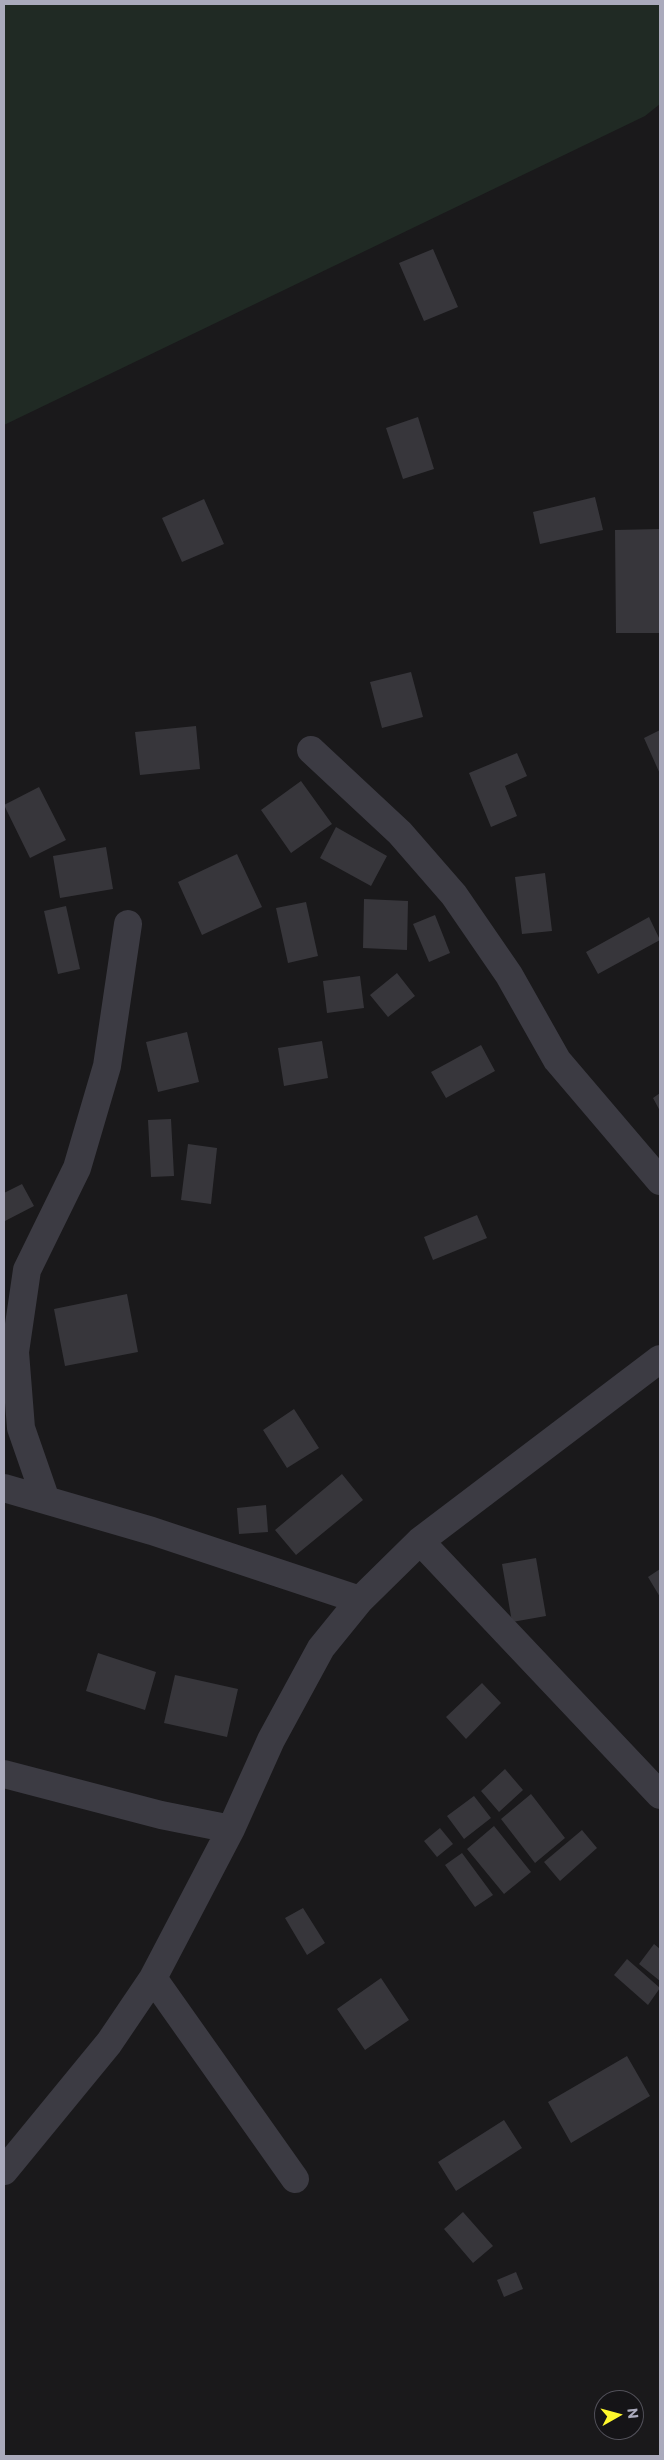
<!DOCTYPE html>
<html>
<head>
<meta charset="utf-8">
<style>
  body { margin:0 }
  #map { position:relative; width:664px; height:2460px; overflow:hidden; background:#1a191b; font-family:Commissioner,sans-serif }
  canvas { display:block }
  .frame { position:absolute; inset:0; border:5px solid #aaaabc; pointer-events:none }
  .north { position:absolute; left:594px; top:2390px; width:50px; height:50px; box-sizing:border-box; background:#151417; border:1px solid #515059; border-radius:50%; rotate:83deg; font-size:14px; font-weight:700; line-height:20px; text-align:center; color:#aaaabc }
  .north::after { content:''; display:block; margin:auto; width:18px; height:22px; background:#fff82d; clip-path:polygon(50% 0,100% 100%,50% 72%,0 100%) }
</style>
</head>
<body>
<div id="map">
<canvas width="664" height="2460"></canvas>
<div class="frame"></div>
<div class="north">N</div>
</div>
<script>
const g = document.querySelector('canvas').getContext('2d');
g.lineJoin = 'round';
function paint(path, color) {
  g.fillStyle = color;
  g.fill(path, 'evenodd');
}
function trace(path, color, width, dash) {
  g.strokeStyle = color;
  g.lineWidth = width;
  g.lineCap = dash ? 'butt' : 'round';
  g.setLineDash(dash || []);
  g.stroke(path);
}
paint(new Path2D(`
  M4,4H660V104L645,116L4,425Z`), '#202a24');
paint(new Path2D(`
  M433,249L458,307L424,321L399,263Z
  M418,417L434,469L403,479L386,428Z
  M595,497L603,530L540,544L533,512Z
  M204,499L224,544L182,562L162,518Z
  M660,529V633H616L615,530Z
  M411,672L423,717L382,728L370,682Z
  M196,726L200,769L140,775L135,732Z
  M660,730V774L644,738Z
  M517,753L527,776L505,786L517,816L491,827L469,773Z
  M301,781L332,824L291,853L261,810Z
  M39,787L66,840L30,858L4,805Z
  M336,827L387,856L371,886L320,858Z
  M106,847L113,889L60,898L53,856Z
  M237,854L262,907L202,935L178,882Z
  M545,873L552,931L522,934L515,877Z
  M364,899L408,901L407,950L363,948Z
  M306,902L318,956L288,963L276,908Z
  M66,906L80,969L58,974L44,911Z
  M435,915L450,953L429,962L413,924Z
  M649,917L660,940L598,974L586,952Z
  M397,973L415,996L388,1017L370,995Z
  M360,976L364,1008L327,1013L323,981Z
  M187,1032L199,1082L158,1092L146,1042Z
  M322,1041L328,1078L284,1086L278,1048Z
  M481,1045L495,1071L446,1098L431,1072Z
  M660,1093V1111L653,1098Z
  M171,1119L174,1176L151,1177L148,1120Z
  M188,1144L217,1148L211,1204L181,1200Z
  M22,1184L34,1206L5,1221L4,1193Z
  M477,1215L487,1238L433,1260L424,1237Z
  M127,1294L138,1352L65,1366L54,1309Z
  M294,1409L319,1448L287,1468L263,1430Z
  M342,1474L363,1500L296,1555L275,1530Z
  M266,1505L268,1532L239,1534L237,1508Z
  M536,1558L546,1616L512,1622L502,1564Z
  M660,1569V1597L648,1577Z
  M98,1653L156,1672L145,1710L86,1691Z
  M175,1675L238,1689L227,1737L164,1723Z
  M482,1683L501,1703L466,1739L446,1717Z
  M505,1769L523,1790L499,1812L481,1791Z
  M531,1794L565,1838L535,1863L501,1819Z
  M474,1796L491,1818L464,1839L447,1816Z
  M494,1826L531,1872L504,1894L467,1849Z
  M440,1828L453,1844L437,1857L424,1841Z
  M582,1830L597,1848L560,1881L544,1862Z
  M462,1853L493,1895L475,1907L445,1865Z
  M303,1908L325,1943L307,1955L285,1918Z
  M654,1944L660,1949V1981L639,1964Z
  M627,1959L660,1988L648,2005L614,1975Z
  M381,1978L409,2020L365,2050L337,2009Z
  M627,2056L650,2096L571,2143L548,2102Z
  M504,2120L522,2148L456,2191L438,2162Z
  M463,2212L493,2246L473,2263L444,2229Z
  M516,2272L523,2289L504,2297L497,2280Z`), '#37363b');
trace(new Path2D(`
  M311,750L400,833L454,895L509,975L557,1060L660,1181
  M4,1488L152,1531L360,1600
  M46,1500L21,1428L15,1352L27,1270L77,1168L107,1066L128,924
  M420,1541L660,1795
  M4,1774L161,1815L231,1829
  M153,1978L295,2179
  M4,2171L109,2043L153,1978L231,1829L271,1740L321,1648L360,1600L420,1541L660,1359`), '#3c3b43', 28);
</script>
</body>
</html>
